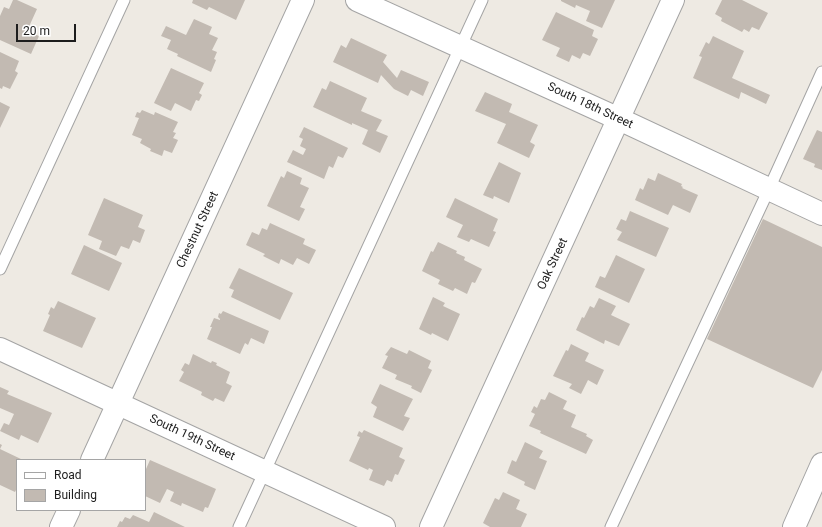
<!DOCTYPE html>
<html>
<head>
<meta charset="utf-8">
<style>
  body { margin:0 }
  #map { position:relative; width:822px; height:527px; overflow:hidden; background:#eeeae3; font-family:Roboto,sans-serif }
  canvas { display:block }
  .legend { position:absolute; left:16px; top:459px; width:130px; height:52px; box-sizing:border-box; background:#fff; border:1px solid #a5a5a5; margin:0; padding:5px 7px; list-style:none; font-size:12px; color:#1d1d1d }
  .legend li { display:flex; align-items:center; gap:8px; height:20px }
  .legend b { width:20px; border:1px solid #a5a5a5 }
  .scale { position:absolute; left:16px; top:24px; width:60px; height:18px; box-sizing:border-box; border:2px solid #1d1d1d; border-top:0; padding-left:5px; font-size:12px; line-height:14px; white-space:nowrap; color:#1d1d1d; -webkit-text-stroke:3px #fff; paint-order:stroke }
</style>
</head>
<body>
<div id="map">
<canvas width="822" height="527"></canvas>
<ul class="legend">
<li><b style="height:5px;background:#fff"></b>Road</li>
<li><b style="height:11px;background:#c2bab2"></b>Building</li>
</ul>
<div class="scale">20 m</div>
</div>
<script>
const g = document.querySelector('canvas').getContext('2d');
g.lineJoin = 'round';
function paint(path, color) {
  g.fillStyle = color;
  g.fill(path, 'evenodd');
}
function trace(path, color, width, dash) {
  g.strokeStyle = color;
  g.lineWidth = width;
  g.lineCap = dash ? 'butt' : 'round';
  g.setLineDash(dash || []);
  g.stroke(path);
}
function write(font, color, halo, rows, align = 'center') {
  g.font = font + ' Roboto,sans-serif';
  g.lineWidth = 4;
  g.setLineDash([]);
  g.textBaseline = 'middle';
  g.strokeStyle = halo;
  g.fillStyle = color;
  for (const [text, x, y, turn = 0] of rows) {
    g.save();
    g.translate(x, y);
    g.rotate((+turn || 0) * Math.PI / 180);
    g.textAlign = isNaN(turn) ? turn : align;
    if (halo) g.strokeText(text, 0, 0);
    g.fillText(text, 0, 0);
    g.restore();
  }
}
paint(new Path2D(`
  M13,0H17L37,9L27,31L39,36L31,54L0,40V16L4,7L9,9Z
  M193,0H245L236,20L209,7L207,10L192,3Z
  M561,0H615L602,28L586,21L590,11L576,5L575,8L561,1Z
  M722,0H742L768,13L759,30L752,27L749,32L744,29L742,32L721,21L722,18L715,14Z
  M556,12L594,30L592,36L598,39L590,56L583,53L580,59L572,55L569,62L556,56L560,48L542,40Z
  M194,19L212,27L209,34L218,38L212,50L217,52L214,59L216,60L211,72L177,56L178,54L167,49L171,40L161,36L166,26L186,35Z
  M713,36L744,51L732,78L770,95L766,104L741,92L739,99L693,78L702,57L699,56L706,42L709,44Z
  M351,38L387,55L383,62L397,78L401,70L429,82L423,96L411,90L408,96L394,89L381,75L378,83L333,62L341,45L346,48Z
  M0,52L19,61L15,71L18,73L10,89L3,86L2,89L0,88Z
  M171,68L204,83L199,93L202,95L199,101L196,100L191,111L175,103L171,111L154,103Z
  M330,81L367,98L361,111L382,120L376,131L388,136L380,153L362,144L368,130L352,123V125L313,107L322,88L326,90Z
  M485,92L512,104L509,112L538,125L530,142L535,145L529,158L497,143L506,124L475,111Z
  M0,102L10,107L0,128Z
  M142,110L154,115L155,112L178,122L173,132L176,133L173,138L178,140L172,153L164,150L162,156L150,151L151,149L140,143L142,139L132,135L139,118L135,117L137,112L140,113Z
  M304,127L348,148L343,158L338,156L333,168L329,166L324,179L287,162L293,150L303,155L306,149L300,146L303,139L299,137Z
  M817,130L822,132V170L814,167L815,164L803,159Z
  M499,162L521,173L509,203L494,196L493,199L483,195Z
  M287,171L302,178L300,184L309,188L300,207L305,209L299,221L267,206L281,176L284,178Z
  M658,173L682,184L681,186L683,187L682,188L698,195L690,213L673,205L668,215L635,200L640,188L643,190L648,178L655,181Z
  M104,198L143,215L138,227L145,230L140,243L133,240L129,249L121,246L116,256L99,249L102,241L88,235Z
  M455,198L498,219L493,231L496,232L489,247L471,239L469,242L457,237L463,225L446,217Z
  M630,211L669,228L656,257L617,240L622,232L616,229L621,219L626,221Z
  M763,219L822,247V370L813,388L707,339Z
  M270,223L305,239L303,244L316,250L309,264L297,258L293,265L281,259L279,264L263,256L265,254L246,245L252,232L259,235L262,228L267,230Z
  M438,242L457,251L456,253L465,257L464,260L482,269L475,283L472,282L467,294L455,288L453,291L438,284L440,280L422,271L431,251L433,252Z
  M84,245L122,263L109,291L71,274Z
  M616,255L645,269L629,303L595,287L600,276L605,278Z
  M239,268L293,293L280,320L231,297L234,290L229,288Z
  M433,297L445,303L443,306L460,314L448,341L432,333L431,335L419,329Z
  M599,298L616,306L611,315L630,324L619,346L605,340L604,344L576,330L582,317L584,318L590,306L594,308Z
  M58,301L96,318L82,348L43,331L50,315L48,314L51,307L54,309Z
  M223,311L269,331L264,344L251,338L248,345L245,343L240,354L207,339L212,327H210L214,318L220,320V319L218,317L219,313L221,314Z
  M571,344L589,353L585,361L604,370L597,385L588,380L581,394L569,388L572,384L553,376L566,350L568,351Z
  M391,347L407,354L409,350L431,361L428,368L432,370L421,393L411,388L412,386L395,379L397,375L382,368L388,356L385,355Z
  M193,354L211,363L212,361L217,363L216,365L230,372L226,383L232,386L224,402L215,398L213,401L201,395L202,392L179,381L184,372L181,370L185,363L189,365Z
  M380,384L413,399L404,416L410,418L403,431L373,417L377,407L371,403Z
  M0,387L9,391L7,394L52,413L38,443L21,435L19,440L0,431L4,423L9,425L14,414L0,408Z
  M549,392L567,401L563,409L576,415L571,427L587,434L586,436L593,440L586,454L540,433L541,431L529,426L535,414L531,412L534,406L537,408L541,399L545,400Z
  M364,430L403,448L399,457L405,460L398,475L395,474L392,482L387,480L384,486L369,480L373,470L369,468L368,470L349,461L360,437L357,436L359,431L362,433Z
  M525,442L543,451L539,458L547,461L535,490L524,485L525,482L507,473L512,460L516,462Z
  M0,444L2,445L0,449L23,460H17V488L15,492L0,485Z
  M150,460L216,489L208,508L205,507L203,512L182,503L181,506L170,501L174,492L167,489L160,503L145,496V469H146Z
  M503,492L520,500L516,509L527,514L521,527H490L483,523L495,498L499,500Z
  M154,512L185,527H117L120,521L122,522L125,517L130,519L133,515L149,522Z`), '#c2bab2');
const service = new Path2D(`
  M0,269L124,0
  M239,527L482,0
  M611,527L769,189L822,72`);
const minor = new Path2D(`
  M357,0L619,119L822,214
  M0,349L384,527
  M92,460L303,0
  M61,527L69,510
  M794,527L822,464`);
const tertiary = new Path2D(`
  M431,527L673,0`);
trace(service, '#a4a4a4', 13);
trace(minor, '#a4a4a4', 24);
trace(tertiary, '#a4a4a4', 24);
trace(service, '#fff', 11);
trace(minor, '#fff', 22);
trace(tertiary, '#fff', 22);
write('12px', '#1d1d1d', '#fff', [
  ["South 18th Street",590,106,25],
  ["Chestnut Street",198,230,-65],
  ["Oak Street",553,264,-65],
  ["South 19th Street",192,438,25]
]);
</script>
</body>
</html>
